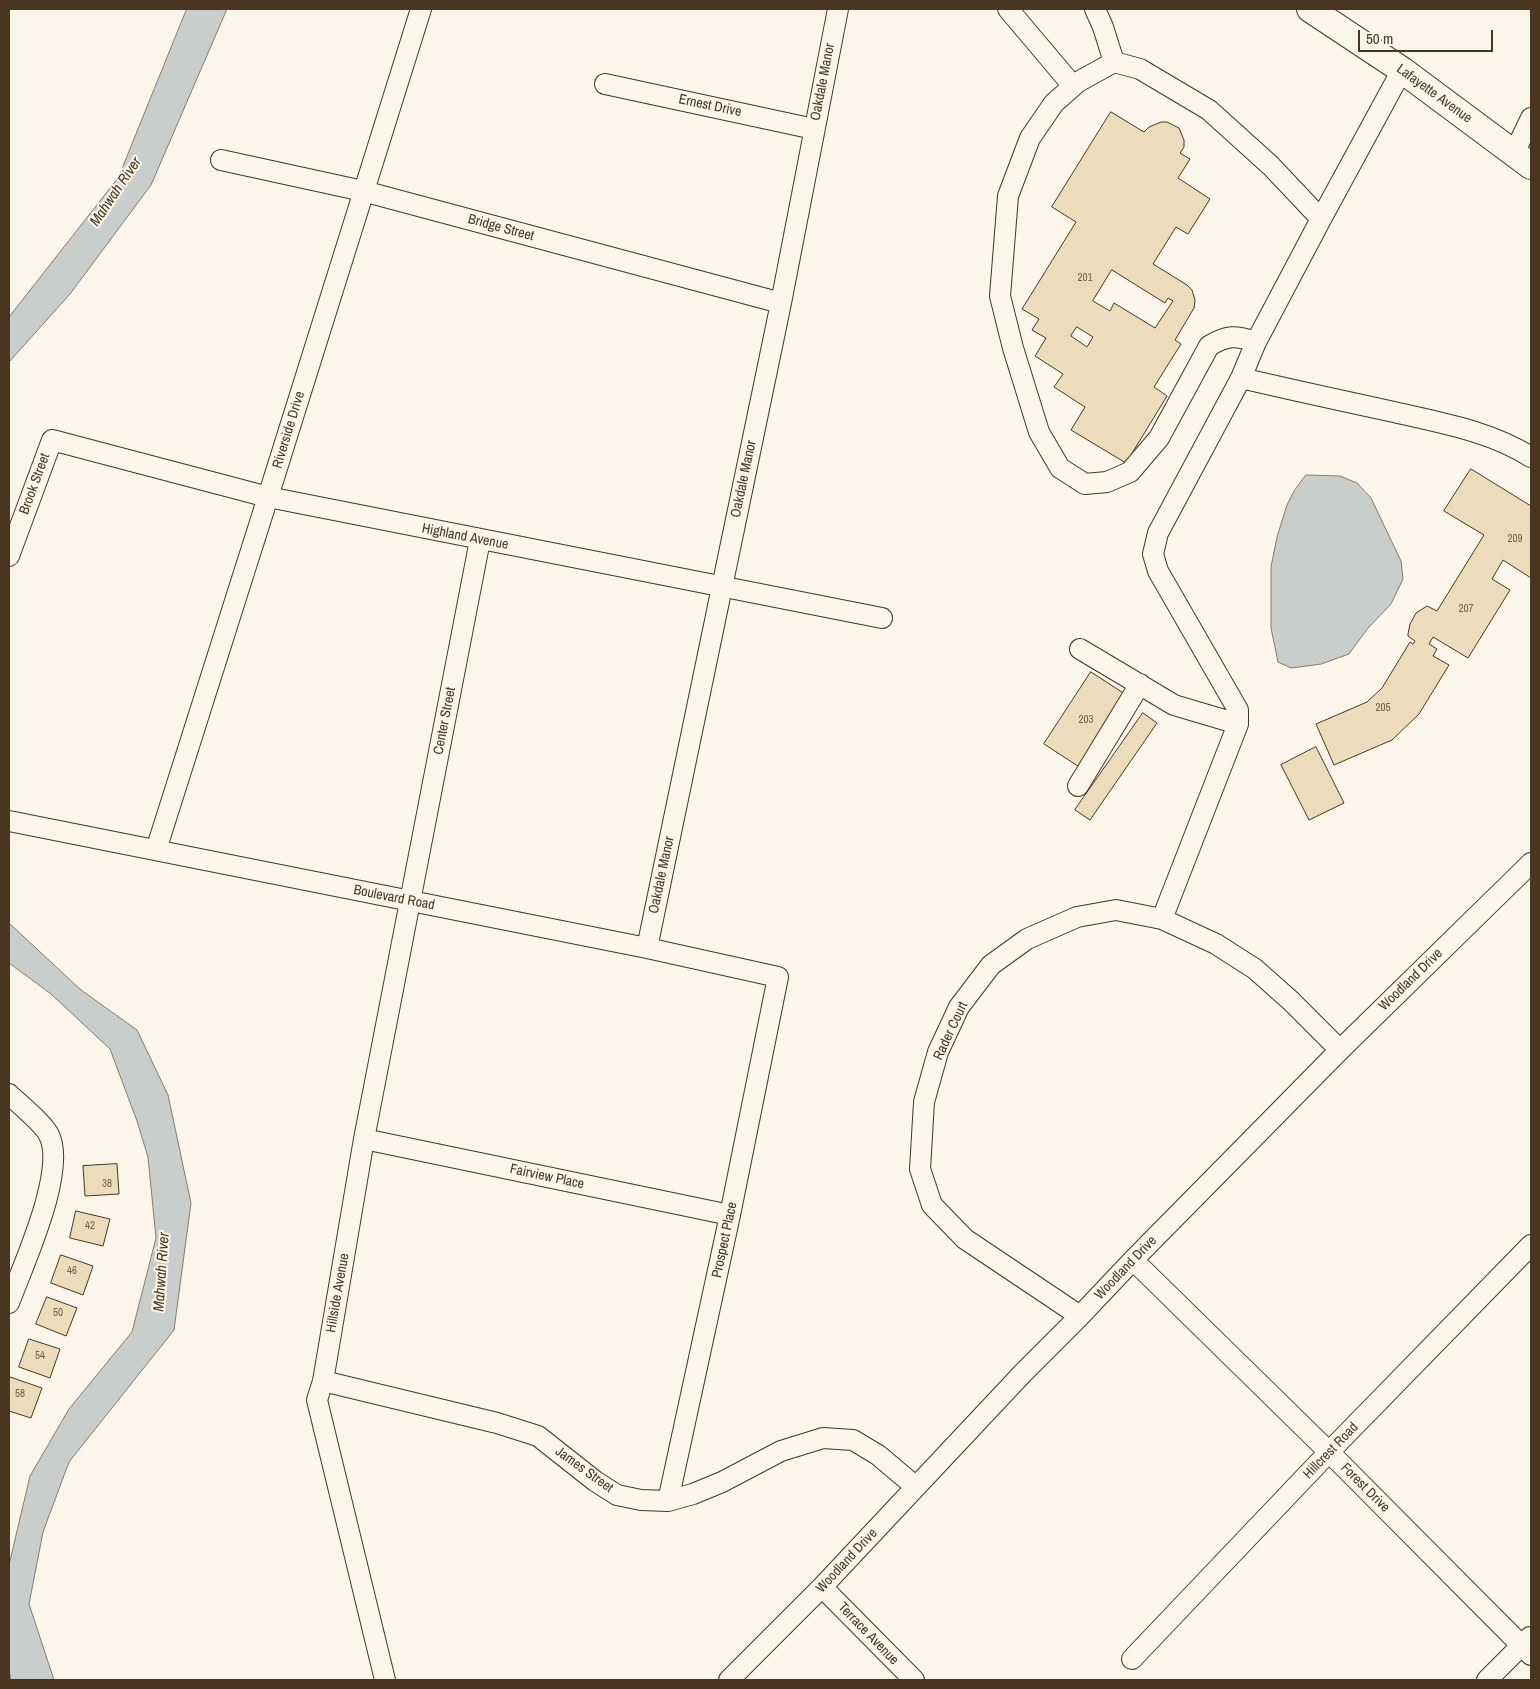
<!DOCTYPE html>
<html>
<head>
<meta charset="utf-8">
<style>
  body { margin:0 }
  #map { position:relative; width:1540px; height:1689px; overflow:hidden; background:#fbf6e9; font-family:"Archivo Narrow",sans-serif }
  canvas { display:block }
  .frame { position:absolute; inset:0; border:10px solid #4a3520; pointer-events:none }
  .scale { position:absolute; left:1358px; top:30px; width:135px; height:22px; box-sizing:border-box; border:2px solid #4a3520; border-top:0; padding-left:6px; font-size:15px; line-height:18px; white-space:nowrap; color:#4a3520; -webkit-text-stroke:4px #fbf6e9; paint-order:stroke }
</style>
</head>
<body>
<div id="map">
<canvas width="1540" height="1689"></canvas>
<div class="frame"></div>
<div class="scale">50 m</div>
</div>
<script>
const g = document.querySelector('canvas').getContext('2d');
g.lineJoin = 'round';
function paint(path, color) {
  g.fillStyle = color;
  g.fill(path, 'evenodd');
}
function trace(path, color, width, dash) {
  g.strokeStyle = color;
  g.lineWidth = width;
  g.lineCap = dash ? 'butt' : 'round';
  g.setLineDash(dash || []);
  g.stroke(path);
}
function write(font, color, halo, rows, align = 'center') {
  g.font = font + ' "Archivo Narrow",sans-serif';
  g.lineWidth = 4;
  g.setLineDash([]);
  g.textBaseline = 'middle';
  g.strokeStyle = halo;
  g.fillStyle = color;
  for (const [text, x, y, turn = 0] of rows) {
    g.save();
    g.translate(x, y);
    g.rotate((+turn || 0) * Math.PI / 180);
    g.textAlign = isNaN(turn) ? turn : align;
    if (halo) g.strokeText(text, 0, 0);
    g.fillText(text, 0, 0);
    g.restore();
  }
}
const water = new Path2D(`
  M187,9H227L151,185L70,294L9,362V317L118,178Z
  M1306,475L1340,476L1357,483L1371,498L1401,561L1403,579L1391,604L1368,628L1349,654L1321,664L1291,668L1278,662L1271,628V567L1277,537L1287,505L1294,491Z
  M9,923L81,990L137,1030L168,1095L191,1203L174,1330L69,1462L43,1532L29,1604L54,1680H11L9,1671V1565L30,1476L69,1409L132,1332L156,1238L148,1157L137,1121L110,1049L51,994L9,963Z`);
paint(water, '#c9cecd');
trace(water, '#887966', 1);
const building = new Path2D(`
  M1111,112L1144,132L1149,127L1161,122H1167L1179,128L1184,140V147L1180,153L1190,159L1178,178L1210,199L1188,234L1176,227L1153,264L1187,285L1192,290L1195,300L1194,308L1175,340L1181,344L1154,387L1167,396L1126,463L1071,430L1085,407L1054,387L1063,374L1035,356L1046,338L1032,330L1039,319L1022,309L1076,222L1052,207ZM1112,270L1165,303L1168,298L1173,301L1155,328L1114,303L1110,311L1093,301ZM1077,327L1093,337L1087,347L1071,336Z
  M1471,469L1531,506V578L1503,560L1492,579L1510,590L1468,658L1433,637L1429,644L1437,649L1433,656L1449,665L1419,714L1392,740L1334,765L1316,724L1367,702L1382,688L1410,642L1413,644L1415,641L1408,636V634L1410,624L1416,613L1427,606L1437,611L1484,535L1444,511Z
  M1091,672L1128,696L1081,768L1044,744Z
  M1143,713L1157,723L1090,820L1075,810Z
  M1316,747L1344,803L1309,820L1281,765Z
  M117,1164L119,1194L85,1196L83,1166Z
  M76,1211L110,1219L103,1246L70,1238Z
  M61,1255L93,1266L83,1295L51,1283Z
  M47,1297L77,1308L66,1336L36,1324Z
  M29,1339L60,1349L50,1378L19,1367Z
  M10,1377L42,1388L31,1418L9,1411Z`);
paint(building, '#ecdcbc');
trace(building, '#4a3520', 1);
const minor = new Path2D(`
  M1008,9L1073,86
  M1095,9L1103,27L1114,62L1140,69L1209,110L1271,166L1321,219
  M1114,62L1078,82L1054,103L1030,138L1008,196L1000,296L1013,348L1039,432L1060,468L1085,484L1107,482L1130,472L1159,438L1209,346C1227,335 1235,335 1256,342
  M605,84L814,129
  M1514,153L1531,118
  M221,160L363,191L781,303
  M1241,378C1292,390 1343,401 1394,412C1441,423 1490,431 1531,457
  M9,556L52,440L268,497L882,618
  M1080,649L1174,705L1238,724
  M1078,786L1140,684
  M9,821L647,948L778,977L730,1215L668,1501
  M156,850L268,497L421,9
  M1162,919L1238,724V710L1158,571L1153,554L1158,533L1241,378L1256,342L1321,219L1402,70
  M647,948L781,303L838,9
  M9,1094C18,1103 44,1124 49,1135C67,1171 23,1265 9,1303
  M364,1139L730,1215
  M1133,1260L1329,1452L1531,1655
  M1080,1316L965,1239L932,1205L920,1169L924,1102L938,1052L959,1007L991,965L1027,939L1077,917L1116,910L1162,919L1216,944L1255,969L1291,1001L1340,1050
  M323,1381L497,1423L538,1436L595,1481L617,1495L641,1500L668,1501L693,1494L722,1482L781,1451L823,1438L853,1440L878,1455L916,1487
  M822,1587L914,1680
  M1132,1659L1329,1452L1531,1245
  M385,1680L317,1400L323,1381L364,1139L480,540
  M729,1680L822,1587L1022,1374L1080,1316L1133,1260L1340,1050L1531,863
  M1487,1680L1530,1637`);
const major = new Path2D(`
  M1310,9L1402,70L1531,166`);
trace(minor, '#4a3520', 22);
trace(major, '#4a3520', 28);
trace(minor, '#fbf6e9', 20);
trace(major, '#fbf6e9', 26);
write('11px', '#725f47', null, [
  ["201",1085,278],
  ["209",1515,539],
  ["207",1466,609],
  ["205",1383,708],
  ["203",1086,720],
  ["38",107,1184],
  ["42",90,1226],
  ["46",72,1271],
  ["50",58,1313],
  ["54",40,1356],
  ["58",20,1394]
]);
write('14px', '#4a3520', '#fbf6e9', [
  ["Oakdale Manor",823,82,-79],
  ["Lafayette Avenue",1434,94,36],
  ["Ernest Drive",710,106,12],
  ["Bridge Street",501,228,15],
  ["Riverside Drive",289,430,-73],
  ["Oakdale Manor",744,479,-78],
  ["Brook Street",35,484,-70],
  ["Highland Avenue",465,537,11],
  ["Center Street",445,721,-79],
  ["Oakdale Manor",662,875,-78],
  ["Boulevard Road",394,898,11],
  ["Woodland Drive",1411,980,-44],
  ["Rader Court",951,1031,-65],
  ["Fairview Place",547,1177,12],
  ["Prospect Place",725,1240,-78],
  ["Woodland Drive",1126,1268,-46],
  ["Hillside Avenue",338,1293,-80],
  ["Hillcrest Road",1331,1451,-46],
  ["James Street",584,1470,36],
  ["Forest Drive",1365,1488,45],
  ["Woodland Drive",847,1561,-47],
  ["Terrace Avenue",868,1634,46]
]);
write('italic 15px', '#4a3520', '#fbf6e9', [
  ["Mahwah River",116,192,-56],
  ["Mahwah River",162,1272,-86]
]);
</script>
</body>
</html>
